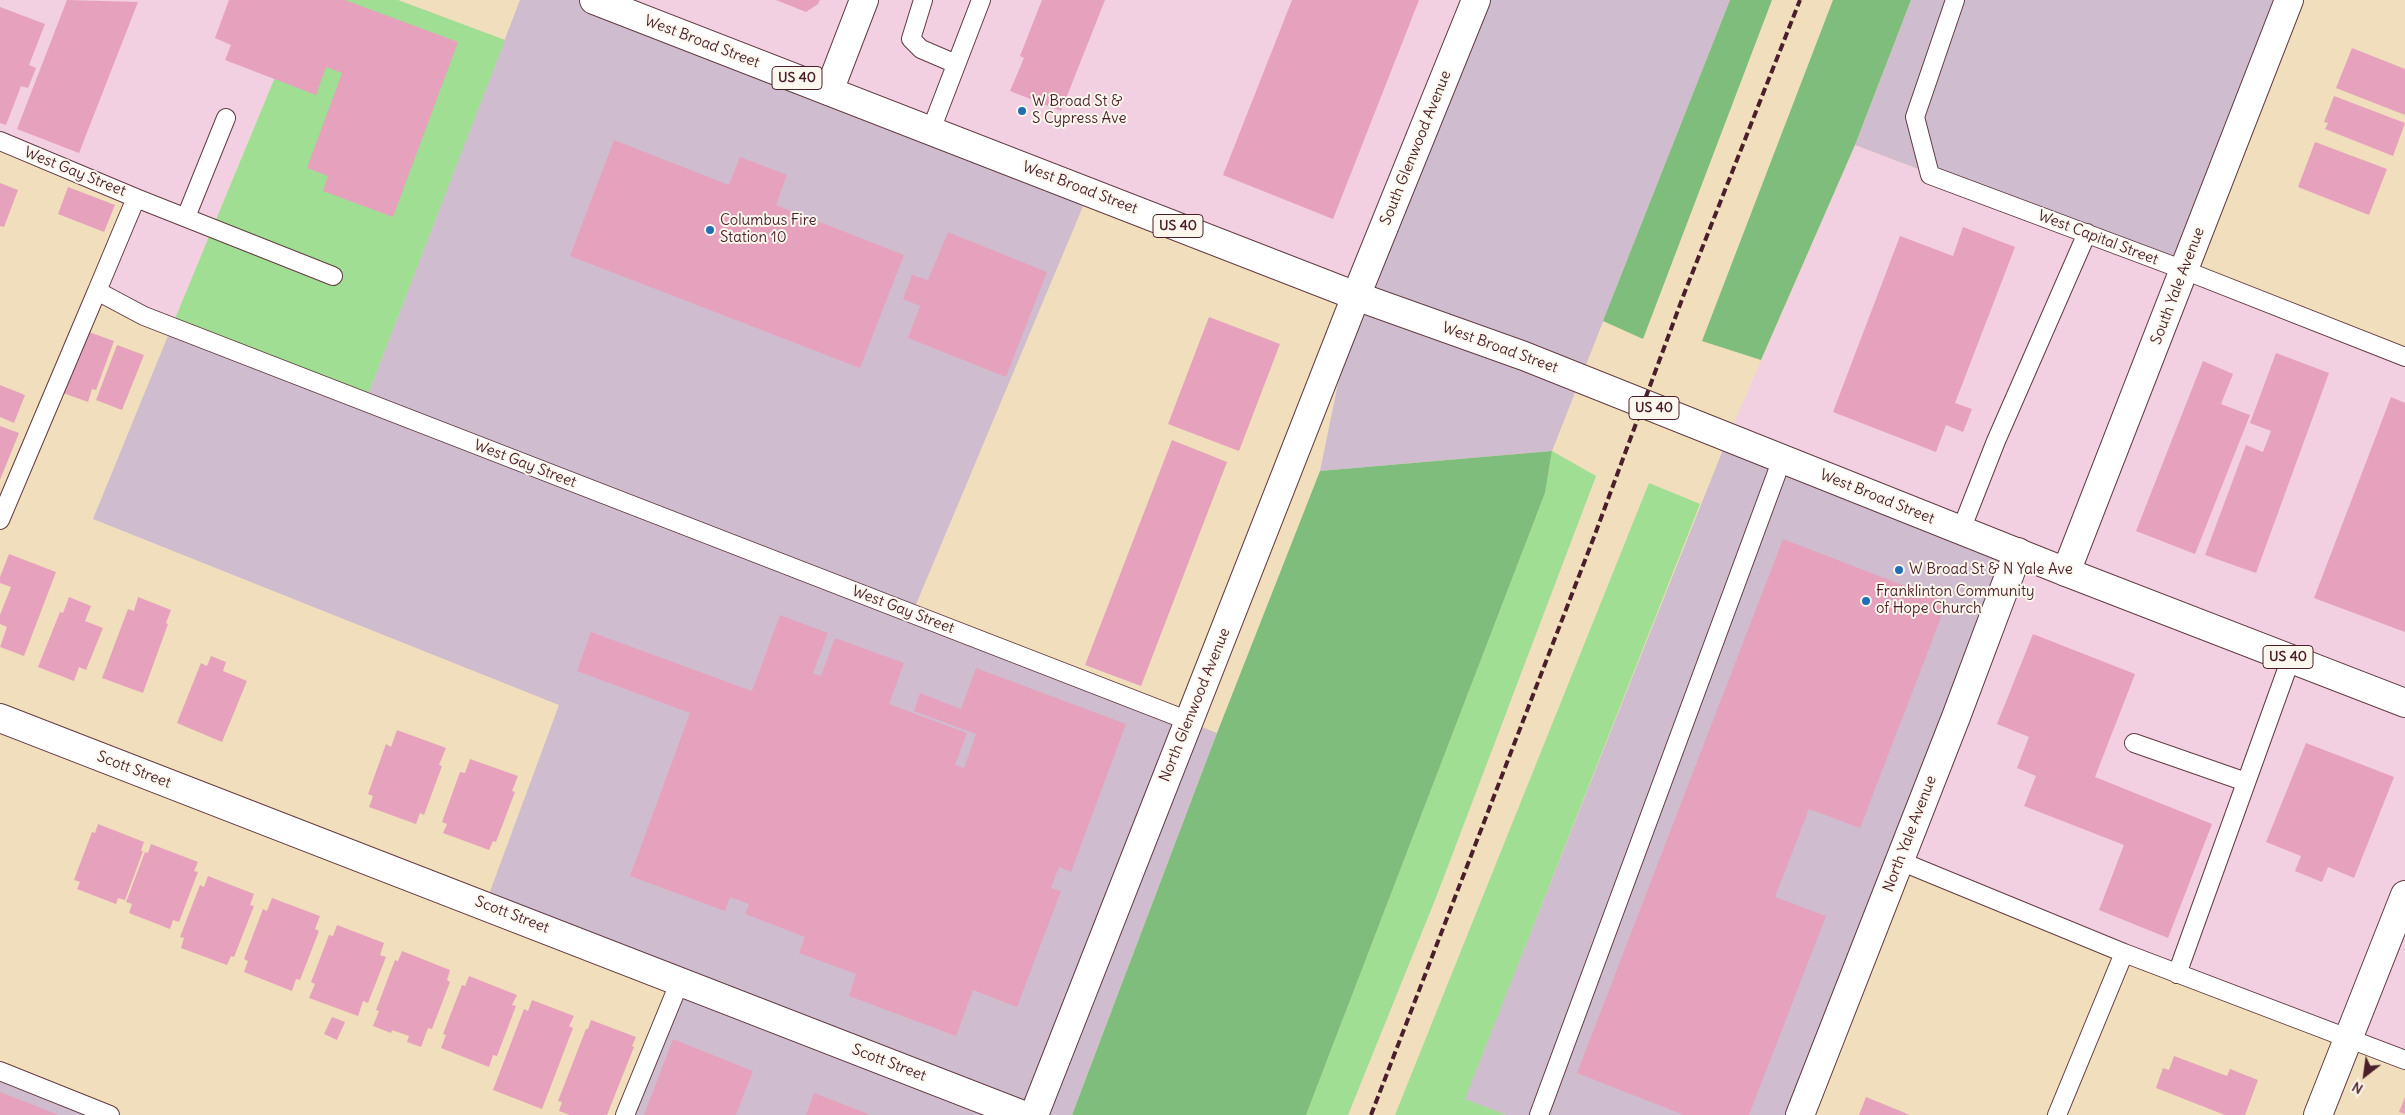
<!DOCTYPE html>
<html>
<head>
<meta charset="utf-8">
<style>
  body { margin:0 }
  #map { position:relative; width:2405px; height:1115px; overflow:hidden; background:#f0debc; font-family:Delius,sans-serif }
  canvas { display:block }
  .north { position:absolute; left:2340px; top:1050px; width:50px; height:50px; -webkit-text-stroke:4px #fbf7ec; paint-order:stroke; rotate:210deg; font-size:14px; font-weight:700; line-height:20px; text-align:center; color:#4a1f2b }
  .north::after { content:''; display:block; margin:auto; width:18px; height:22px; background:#4a1f2b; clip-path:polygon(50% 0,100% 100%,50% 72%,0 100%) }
</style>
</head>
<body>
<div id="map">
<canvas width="2405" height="1115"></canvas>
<div class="north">N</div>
</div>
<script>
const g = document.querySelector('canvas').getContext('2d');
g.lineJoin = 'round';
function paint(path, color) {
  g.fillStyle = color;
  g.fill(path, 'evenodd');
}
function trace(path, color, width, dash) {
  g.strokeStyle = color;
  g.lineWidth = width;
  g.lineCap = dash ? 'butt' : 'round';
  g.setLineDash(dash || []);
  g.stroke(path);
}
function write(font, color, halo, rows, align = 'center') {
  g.font = font + ' Delius,sans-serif';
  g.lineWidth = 4;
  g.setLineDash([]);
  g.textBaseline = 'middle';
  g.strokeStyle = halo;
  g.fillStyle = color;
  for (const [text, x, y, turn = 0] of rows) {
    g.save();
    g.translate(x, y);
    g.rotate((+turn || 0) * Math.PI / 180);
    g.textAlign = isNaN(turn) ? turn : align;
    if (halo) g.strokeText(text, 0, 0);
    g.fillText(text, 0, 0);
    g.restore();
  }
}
paint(new Path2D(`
  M0,0H307L172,326L97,291L136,198L0,141Z
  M594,0H1476L1356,296Z
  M1855,145L2405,357V1060L1900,861L1728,437Z`), '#f2cfe1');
paint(new Path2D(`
  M520,0H594L1089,192L912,614L1217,733L1072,1115H625L680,981L485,905L559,705L93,519L172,326L365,402Z
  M1476,0H1730L1552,451L1320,471L1356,296Z
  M1911,0H2289L2184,270L1855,145Z
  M1728,437L2018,552L1800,1115H1506L1464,1100Z
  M0,1071L110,1115H0Z`), '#cfbdcf');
paint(new Path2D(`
  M307,0H398L505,40L365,402L172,326Z
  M1552,451L1596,476L1437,895L1348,1115H1306L1545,493Z
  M1649,483L1700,504L1465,1099L1506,1115H1395Z`), '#9fde93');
paint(new Path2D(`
  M1730,0H1772L1643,339L1603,321Z
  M1833,0H1911L1855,145L1761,360L1702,341Z
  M1552,451L1545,493L1306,1115H1072L1217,733L1320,471Z`), '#7fbd7d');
paint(new Path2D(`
  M67,0L138,2L79,153L17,129Z
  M229,0H345L458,42L393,217L323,191L328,176L307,168L342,73L326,67L316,95L225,60L231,45L215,38Z
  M776,0H820L818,4L806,12Z
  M1042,0H1105L1061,111L1010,91L1024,58L1020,56Z
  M1292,0H1419L1333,219L1223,175Z
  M0,7L45,24L29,65L36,68L28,88L21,86L6,125L0,123Z
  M2352,48L2405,69V115L2336,88Z
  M2334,96L2405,123L2393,156L2325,129L2328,123L2324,122Z
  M614,140L729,185L740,157L787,175L776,205L904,255L860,368L570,256Z
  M2315,142L2387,169L2369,215L2298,187Z
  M0,183L18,190L4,227L0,226Z
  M68,187L115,205L104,232L58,214Z
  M1963,227L2015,247L1955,403L1972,409L1963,432L1946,425L1936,452L1833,412L1900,236L1953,256Z
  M948,232L1047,272L1006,377L908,338L920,306L903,299L912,275L928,280Z
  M1209,317L1280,344L1239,451L1168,424Z
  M86,331L114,341L96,390L92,389L88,402L63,393Z
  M117,345L144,355L122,410L96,400Z
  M2276,353L2329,373L2256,573L2205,555L2246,445L2263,452L2271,431L2250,423Z
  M2203,361L2233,374L2221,404L2250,415L2195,554L2136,531Z
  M0,385L25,395L14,423L0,417Z
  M2391,397L2405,403V632L2314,598Z
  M0,426L19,433L0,480Z
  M1172,440L1227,462L1141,686L1085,665Z
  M1783,539L1947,602L1860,828L1809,809L1775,897L1826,916L1749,1115H1684L1577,1073Z
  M9,554L56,572L24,656L0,647L7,627L0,624V615L11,587L0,583V577Z
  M69,597L91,606L85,621L103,628L86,670L79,667L74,681L38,667L60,612L63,613Z
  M138,597L171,610L166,623L168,624L143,693L102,678L128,609L134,611Z
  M780,615L828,633L813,673L821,676L835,638L904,663L889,704L967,733L955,765L964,768L976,734L914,711L920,693L961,709L976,668L1126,724L1071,872L1059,867L1051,888L1061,891L1017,1007L973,990L956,1036L849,996L856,974L799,953L805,937L745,914L749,904L730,897L725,911L630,876L690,713L577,671L591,632L752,691Z
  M2033,634L2135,674L2095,777L2212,824L2168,938L2099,910L2124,845L2024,806L2036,776L2017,768L2029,737L1997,724Z
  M211,656L226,662L223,671L247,681L222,742L177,723L201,663L207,666Z
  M397,730L446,748L439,765L442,766L424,815L420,813L416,824L369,807L373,796L368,794L386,744L391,747Z
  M2306,743L2394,777L2354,878L2328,867L2322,882L2295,871L2301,856L2266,842Z
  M470,759L518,776L512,791L515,792L496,842L493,841L489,850L443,833L447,824L442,822L460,772L465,773Z
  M98,824L144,842L141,851H143L125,900L118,898L116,904L77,889L80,882L74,880L92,832L95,833Z
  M151,844L198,862L194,871L198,872L179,922L173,920L170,929L129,913L132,904L126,902L145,852L148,853Z
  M208,876L254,894L250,905L254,906L234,957L231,956L227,965L181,948L184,938L180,937L200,885L204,887Z
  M272,898L320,916L315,929L319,931L300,980L296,979L292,991L244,972L248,961L244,959L263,909L267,911Z
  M337,925L384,943L380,955L386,957L368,1003L363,1001L358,1016L309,998L315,984L311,982L329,935L333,936Z
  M402,951L450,970L447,980L450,982L432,1029L428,1028L421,1047L407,1042L409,1036L392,1030L391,1033L373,1026L379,1011L376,1010L395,960L398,961Z
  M469,976L517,995L512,1005L516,1006L497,1056L493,1055L489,1067L441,1048L446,1035L443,1034L462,985L465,986Z
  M532,1000L574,1016L569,1026L573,1028L542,1109L493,1090L524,1009L528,1011Z
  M332,1017L345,1022L337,1040L324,1034Z
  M591,1020L636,1037L632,1046L634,1047L607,1115H570L559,1111L562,1102L558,1101L586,1029H588Z
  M673,1039L753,1071L736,1115H644Z
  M2174,1056L2227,1076L2230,1069L2258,1080L2245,1115H2225L2156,1088L2163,1068L2169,1070Z
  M0,1092L59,1115H0Z
  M814,1093L871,1115H806Z
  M1866,1097L1910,1115H1859Z
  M2405,1097V1114L2399,1112Z`), '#e6a2bc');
const lane = new Path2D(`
  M923,0L911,39L921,49L956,64
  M1955,0L1915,117L1930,175L2184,270L2405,357
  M931,130L981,0
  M0,141L136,198L97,291L144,316L1189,721
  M136,198L333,276
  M186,217L226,118
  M0,520L97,291
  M1961,530L1996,441L2087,233
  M2134,743L2246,782
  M1900,861L2124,953L2405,1060
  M2177,974L2291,658
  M0,1071L110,1115
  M625,1115L680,981
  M1539,1115L1782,459
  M2057,1115L2124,953`);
const street = new Path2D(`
  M829,91L864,0
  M2066,572L2289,0
  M0,718L1023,1115
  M1034,1115L1356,296
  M1800,1115L1956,717L2018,552
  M2318,1115L2405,895`);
const secondary = new Path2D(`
  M1356,296L1476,0`);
const primary = new Path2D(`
  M594,0L1356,296L1524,356L2066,572L2405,703`);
trace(lane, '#633c41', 20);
trace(street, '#633c41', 30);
trace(secondary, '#633c41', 30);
trace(primary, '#633c41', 30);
trace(lane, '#fff', 18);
trace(street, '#fff', 28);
trace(secondary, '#fff', 28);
trace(primary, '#fff', 28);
trace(new Path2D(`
  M1371,1115L1594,537L1684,294L1800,0`), '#4a1f2b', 4, [8, 4]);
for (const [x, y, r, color] of [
  [1022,111,5,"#1f6fb2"],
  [710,230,5,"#1f6fb2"],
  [1899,570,5,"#1f6fb2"],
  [1866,601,5,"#1f6fb2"]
]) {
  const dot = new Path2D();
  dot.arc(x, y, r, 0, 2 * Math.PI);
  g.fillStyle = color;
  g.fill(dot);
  trace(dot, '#fbf7ec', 2);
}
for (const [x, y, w] of [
  [797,78,50],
  [1178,226,50],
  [1654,408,50],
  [2288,657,50]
]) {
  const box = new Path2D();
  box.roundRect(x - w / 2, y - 11.5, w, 23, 4);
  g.fillStyle = '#fbf7ec';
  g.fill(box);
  trace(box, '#4a1f2b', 1);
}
write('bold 14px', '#4a1f2b', null, [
  ["US 40",797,78],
  ["US 40",1178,226],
  ["US 40",1654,408],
  ["US 40",2288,657]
]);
write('15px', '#4a1f2b', '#fbf7ec', [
  ["West Broad Street",702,42,21],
  ["South Glenwood Avenue",1416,148,-68],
  ["West Gay Street",75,172,22],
  ["West Broad Street",1080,188,21],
  ["West Capital Street",2098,238,21],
  ["South Yale Avenue",2178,286,-69],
  ["West Broad Street",1500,348,20],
  ["West Gay Street",525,464,21],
  ["West Broad Street",1877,497,22],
  ["West Gay Street",903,610,21],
  ["North Glenwood Avenue",1195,705,-68],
  ["Scott Street",134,770,21],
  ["North Yale Avenue",1910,834,-69],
  ["Scott Street",512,915,21],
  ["Scott Street",889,1063,21]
]);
write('15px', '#4a1f2b', '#fbf7ec', [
  ["W Broad St &",1032,102],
  ["S Cypress Ave",1032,119],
  ["Columbus Fire",720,221],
  ["Station 10",720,238],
  ["W Broad St & N Yale Ave",1909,570],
  ["Franklinton Community",1876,592],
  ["of Hope Church",1876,609]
], 'left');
</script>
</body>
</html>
